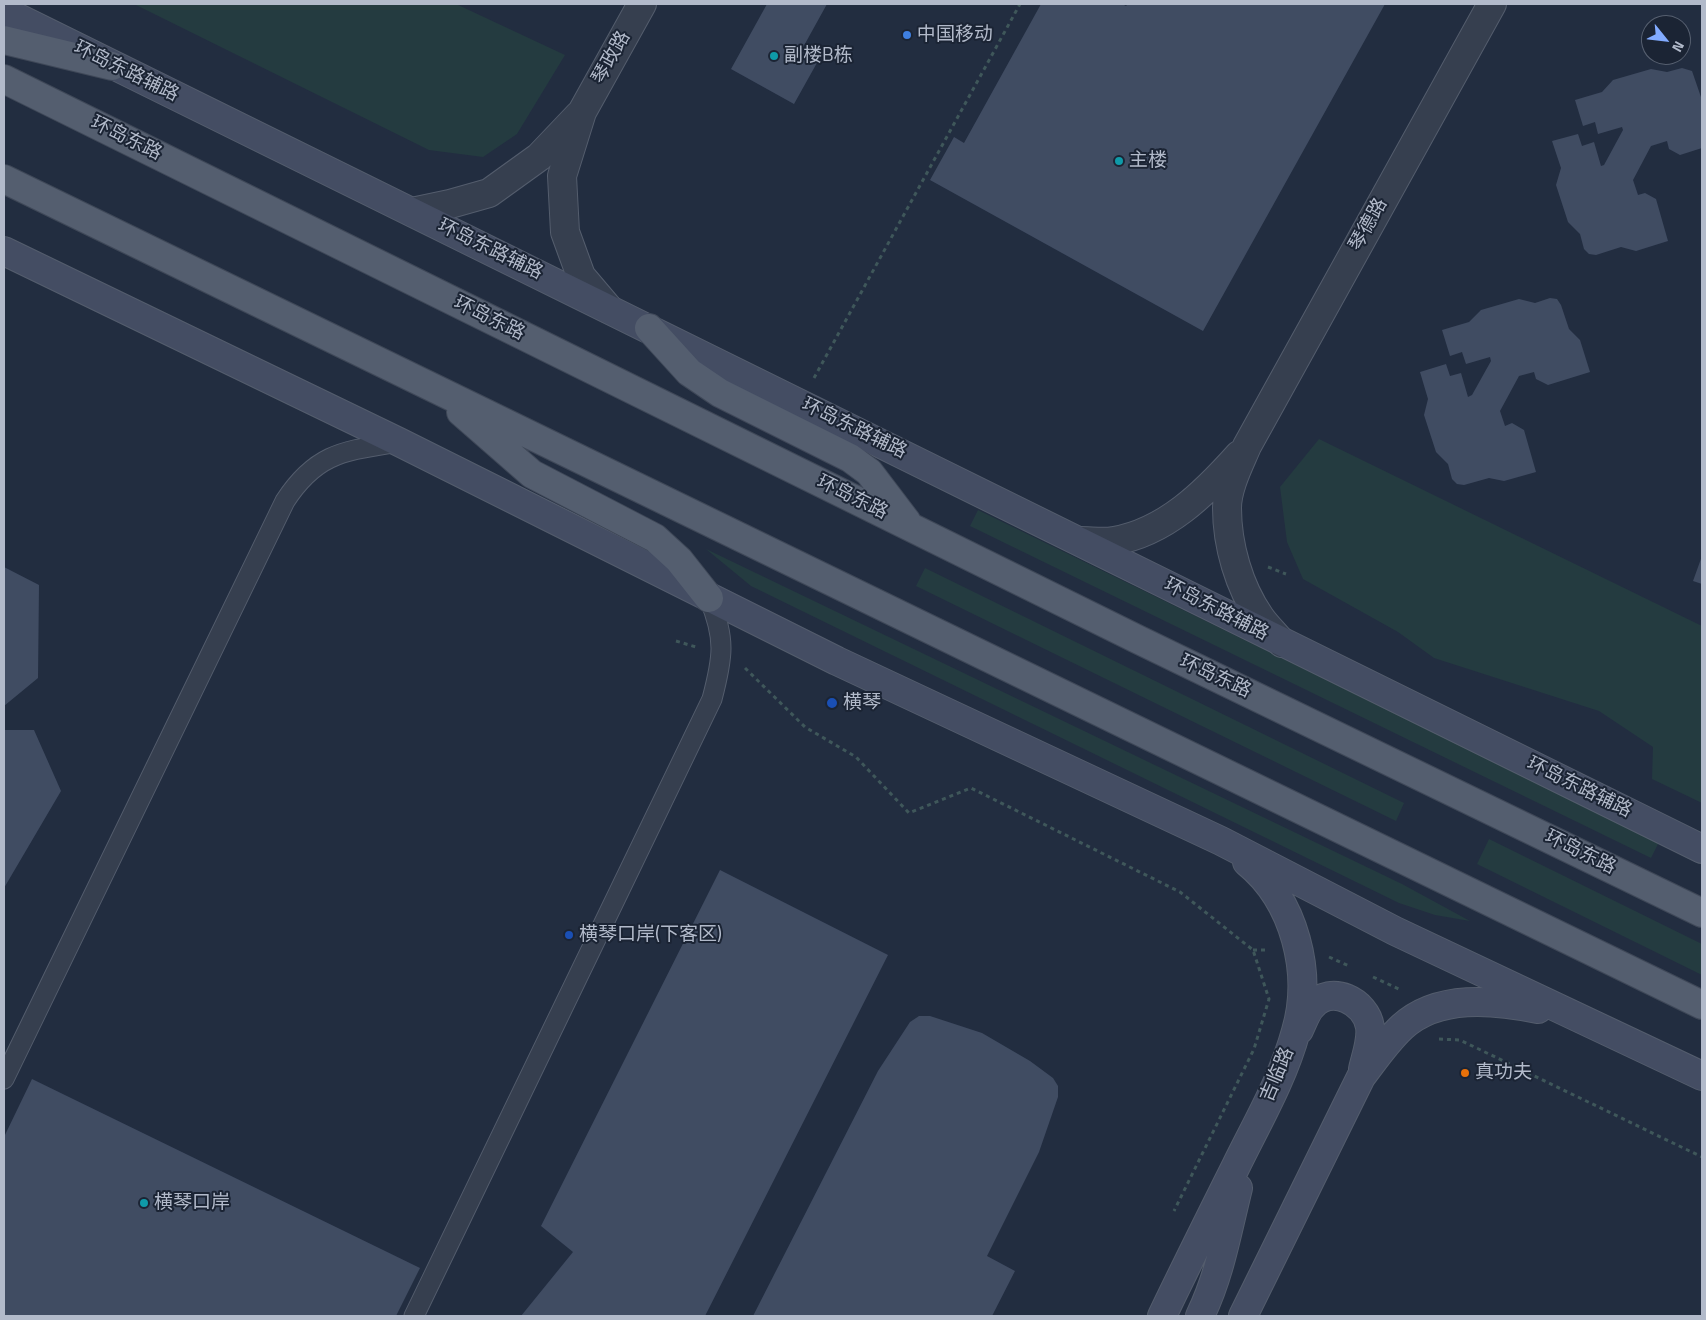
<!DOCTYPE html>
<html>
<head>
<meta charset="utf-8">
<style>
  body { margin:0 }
  #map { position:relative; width:1706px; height:1320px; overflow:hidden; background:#222d40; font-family:"Titillium Web",sans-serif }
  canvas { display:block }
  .frame { position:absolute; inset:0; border:5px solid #b2baca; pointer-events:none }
  .north { position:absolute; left:1641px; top:15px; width:50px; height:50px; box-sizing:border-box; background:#1b2434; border:1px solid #576070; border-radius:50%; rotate:119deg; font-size:14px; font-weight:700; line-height:20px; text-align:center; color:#b2baca }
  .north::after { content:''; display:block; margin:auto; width:18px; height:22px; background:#82abff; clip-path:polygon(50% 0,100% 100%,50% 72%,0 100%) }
</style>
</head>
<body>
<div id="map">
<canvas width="1706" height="1320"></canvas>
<div class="frame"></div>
<div class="north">N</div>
</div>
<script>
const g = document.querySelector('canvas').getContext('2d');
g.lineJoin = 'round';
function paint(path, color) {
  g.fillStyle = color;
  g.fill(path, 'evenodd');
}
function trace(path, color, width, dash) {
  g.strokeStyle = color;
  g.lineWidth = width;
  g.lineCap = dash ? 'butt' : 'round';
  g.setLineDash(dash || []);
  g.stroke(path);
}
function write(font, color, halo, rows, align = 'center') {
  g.font = font + ' "Titillium Web","Noto Sans SC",sans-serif';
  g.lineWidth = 4;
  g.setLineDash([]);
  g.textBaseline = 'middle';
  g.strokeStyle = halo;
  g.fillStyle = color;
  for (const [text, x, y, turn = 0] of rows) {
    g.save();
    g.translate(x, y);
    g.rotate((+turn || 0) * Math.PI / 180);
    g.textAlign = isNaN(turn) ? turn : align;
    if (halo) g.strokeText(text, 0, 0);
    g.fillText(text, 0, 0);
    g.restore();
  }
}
paint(new Path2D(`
  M134,4H456L565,55L517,134L483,157L429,150Z
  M1319,439L1702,626V803L1652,779L1653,747L1599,711L1434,658L1398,632L1303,579L1287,542L1280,487Z
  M978,510L1659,842L1651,858L970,526Z
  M706,549L1402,884L1470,921L1435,915L1399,903L751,586Z
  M925,568L1404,803L1396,821L916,586Z
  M1489,839L1702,944V975L1477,864Z`), '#243b40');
paint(new Path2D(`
  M767,4H827L801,51L818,61L794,104L731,69Z
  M1041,4H1122L1126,6L1128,4H1385L1203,331L930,180L954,137L964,143Z
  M1682,68L1692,71L1702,100V148L1680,155L1669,149L1667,141L1651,146L1633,180L1638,195L1645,193L1656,199L1668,241L1636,251L1621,247L1596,255L1589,254L1584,249L1580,234L1568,222L1556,185L1561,168L1552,141L1578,134L1582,146L1594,142L1601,166L1604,165L1623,130L1622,127L1598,134L1595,122L1583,126L1575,100L1602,92L1613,80L1651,69L1667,72Z
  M1550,298L1557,299L1561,305L1569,329L1580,340L1590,372L1548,385L1536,379L1534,372L1519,376L1500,411L1505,426L1512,423L1524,430L1536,472L1504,481L1489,478L1464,485L1457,484L1452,479L1448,464L1436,452L1424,415L1428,399L1420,372L1446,364L1450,376L1461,373L1468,397L1472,395L1491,361L1490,357L1466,364L1462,352L1450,356L1442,330L1469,322L1481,310L1519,299L1535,303Z
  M1702,556V584L1693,581Z
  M4,567L39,585L38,678L4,706Z
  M4,730H34L61,791L4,888Z
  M720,870L888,955L705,1316H521L573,1252L541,1226Z
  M919,1016H930L982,1033L1030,1061L1053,1078L1058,1086V1097L1039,1152L987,1256L1015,1271L992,1316H753L878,1071L910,1022Z
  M32,1079L420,1268L396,1316H4V1137Z`), '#404c62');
const lane = new Path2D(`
  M4,1079L285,501C317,452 345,451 399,442
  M414,1316L712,699C723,657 726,639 709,598`);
const street = new Path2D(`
  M412,212L450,204L489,193L539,157L579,115
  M609,309L581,276L565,232L562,176L582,112L642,4
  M1080,541C1091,541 1104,543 1114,541C1166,532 1205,493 1239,455
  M1282,643C1275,634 1266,626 1260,617C1239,587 1227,545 1227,508C1227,488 1239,465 1247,446L1492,4`);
const secondary = new Path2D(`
  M4,11L1702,849
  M4,251L399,442L837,661L1221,841L1395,931L1702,1076
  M1299,1030C1303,1022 1306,1012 1312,1006C1331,984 1366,1001 1370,1027C1372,1040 1366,1056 1363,1069
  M1162,1316C1186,1266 1211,1216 1236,1166C1257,1123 1283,1079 1296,1031C1313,973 1295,901 1247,862
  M1200,1316C1220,1275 1227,1232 1238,1188
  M1243,1316L1361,1077C1374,1060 1386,1042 1402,1027C1438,994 1494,1000 1538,1009`);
const primary = new Path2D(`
  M4,40L112,66
  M4,79L1137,639L1702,913
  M4,179L1702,1005
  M649,328L689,372L720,393L850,458L869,472L907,522
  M461,412L532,474L655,538L679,560L709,598`);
trace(lane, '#545d6d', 21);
trace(street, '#545d6d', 30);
trace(secondary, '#545d6d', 30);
trace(primary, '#3f4858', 30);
trace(new Path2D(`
  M814,378L1020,4
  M1268,567L1286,574
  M676,641L696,647
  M745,668L805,727L856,757L909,813L971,788L1180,892L1253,950L1269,999L1254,1049L1174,1211
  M1253,950H1269
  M1329,957L1349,966
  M1373,977L1401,990
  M1439,1039L1460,1040L1702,1157`), '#3f575a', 3, [4, 4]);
trace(lane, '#363f4f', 19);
trace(street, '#363f4f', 28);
trace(secondary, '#444d63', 28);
trace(primary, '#545e6f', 28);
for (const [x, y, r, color] of [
  [907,35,5,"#3f7fe0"],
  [774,56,5,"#0f9aa8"],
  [1119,161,5,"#0f9aa8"],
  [832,703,6,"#1a4fb4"],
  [569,935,5,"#1a4fb4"],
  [1465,1073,5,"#e8710a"],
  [144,1203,5,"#0f9aa8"]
]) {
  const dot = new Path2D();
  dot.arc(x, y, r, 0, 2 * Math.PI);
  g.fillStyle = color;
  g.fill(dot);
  trace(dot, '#1b2434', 2);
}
write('19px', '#b2baca', '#1b2434', [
  ["中国移动",917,35],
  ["副楼B栋",784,56],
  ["主楼",1129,161],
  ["横琴",843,703],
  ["横琴口岸(下客区)",579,935],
  ["真功夫",1475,1073],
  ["横琴口岸",154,1203]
], 'left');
write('19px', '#b2baca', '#1b2434', [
  ["琴政路",612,58,-61],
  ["环岛东路辅路",126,72,26],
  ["环岛东路",126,139,26],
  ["琴德路",1369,225,-61],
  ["环岛东路辅路",490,250,26],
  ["环岛东路",489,319,26],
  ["环岛东路辅路",854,429,26],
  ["环岛东路",852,498,26],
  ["环岛东路辅路",1216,610,27],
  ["环岛东路",1215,677,25],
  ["环岛东路辅路",1579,788,26],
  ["环岛东路",1580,853,26],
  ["吉临路",1278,1075,-67]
]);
</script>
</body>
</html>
